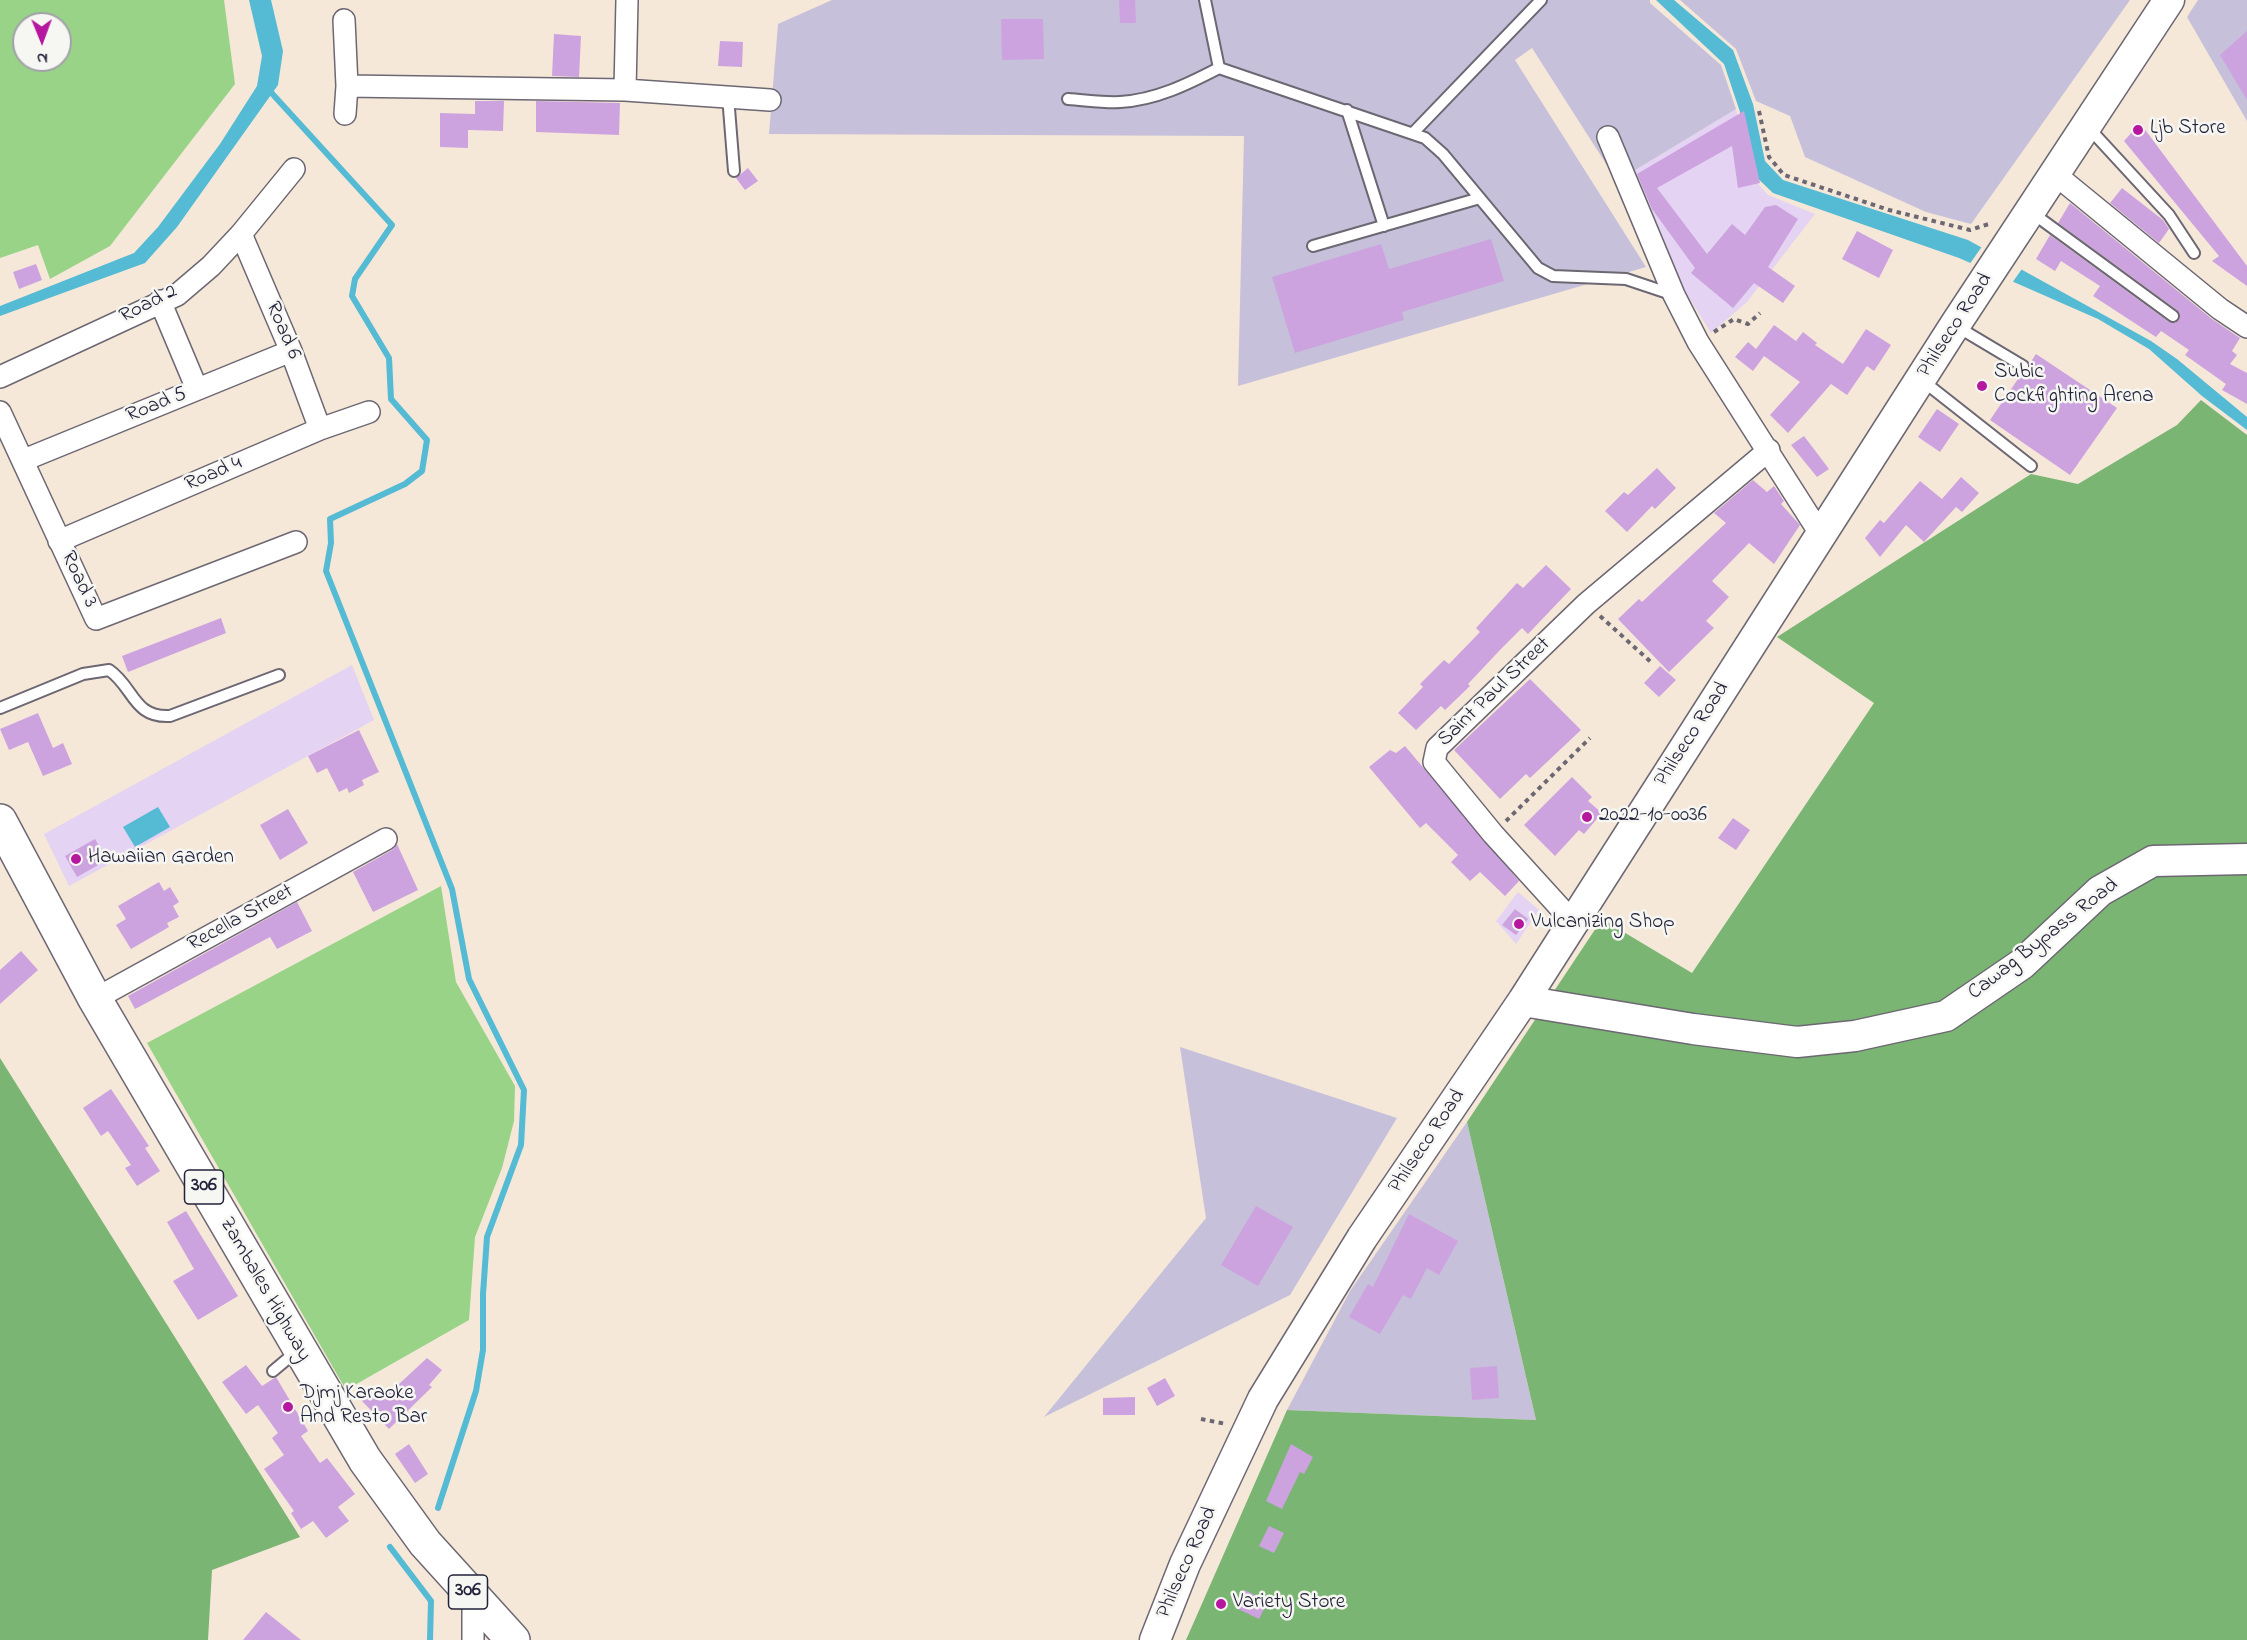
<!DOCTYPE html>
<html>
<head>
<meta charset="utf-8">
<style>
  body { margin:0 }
  #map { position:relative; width:2247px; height:1640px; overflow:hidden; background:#f5e8d8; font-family:"Indie Flower",sans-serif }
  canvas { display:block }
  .north { position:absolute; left:12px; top:12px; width:60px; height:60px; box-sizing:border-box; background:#f6f6f2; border:2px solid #a1a1a9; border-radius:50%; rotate:179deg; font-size:16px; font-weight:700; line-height:24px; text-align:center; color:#22223b }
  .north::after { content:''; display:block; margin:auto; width:21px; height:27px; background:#b5179e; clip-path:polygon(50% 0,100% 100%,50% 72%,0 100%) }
</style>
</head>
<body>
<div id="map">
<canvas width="2247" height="1640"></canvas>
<div class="north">N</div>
</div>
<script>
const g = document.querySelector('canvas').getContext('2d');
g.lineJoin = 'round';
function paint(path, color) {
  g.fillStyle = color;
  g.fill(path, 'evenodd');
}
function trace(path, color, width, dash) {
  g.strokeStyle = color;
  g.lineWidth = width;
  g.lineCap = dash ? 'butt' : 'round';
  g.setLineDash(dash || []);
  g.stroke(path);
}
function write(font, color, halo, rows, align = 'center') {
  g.font = font + ' "Indie Flower",sans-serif';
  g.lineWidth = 5;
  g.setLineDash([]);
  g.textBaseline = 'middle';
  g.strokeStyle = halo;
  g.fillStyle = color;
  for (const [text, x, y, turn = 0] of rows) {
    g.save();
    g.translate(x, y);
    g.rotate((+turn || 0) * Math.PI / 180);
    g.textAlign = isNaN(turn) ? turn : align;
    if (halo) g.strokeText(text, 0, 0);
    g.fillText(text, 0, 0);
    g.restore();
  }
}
paint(new Path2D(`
  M1736,109L1752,177L1768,195L1815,214L1747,302L1711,333L1617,181Z
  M352,665L374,720L69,886L44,834Z
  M1518,892L1539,910L1516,944L1496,921Z`), '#e4d3f2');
paint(new Path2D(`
  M832,0H1650V3L1721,65L1736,109L1617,181L1532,48L1515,60L1646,267L1238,386L1244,136L769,134L778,24Z
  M1680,0H2130L1971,224L1926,212L1805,157L1790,116L1756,101L1736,49Z
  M2198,0H2247V121L2187,17Z
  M1180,1047L1397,1118L1290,1295L1044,1417L1206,1218Z
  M1467,1122L1536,1420L1287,1410L1350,1291Z`), '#c6c0da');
paint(new Path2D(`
  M0,0H224L235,84L110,246L50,279L38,245L0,258ZM24,24H60V60H24Z
  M441,886L456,982L515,1086L514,1121L502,1168L475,1237L469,1320L346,1390L147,1043Z`), '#98d387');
paint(new Path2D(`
  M2201,400L2247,435V1640H1186L1287,1410L1536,1420L1467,1122L1602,919L1692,973L1874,703L1777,637L2031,474L2078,484L2177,425Z
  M0,1058L300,1537L212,1570L208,1640H0Z`), '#7ab574');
paint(new Path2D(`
  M249,0H271L283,51L278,85L177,227L145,263L0,316V306L134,253L158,227L220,144L257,86L262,56Z
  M1656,0H1674L1733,50L1753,104L1765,161L1783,180L1968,240L2151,341L2177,359L2247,417V430L2202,396L2149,349L2098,319L1959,258L1773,193L1751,172L1740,112L1724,64Z
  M158,807L170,827L135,847L123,827Z`), '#55bad3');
paint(new Path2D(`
  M1983,245L2024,266L2012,283L1969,265Z`), '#f5e8d8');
trace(new Path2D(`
  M267,88L392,225L355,279L352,296L389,358L391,399L427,440L422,471L405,484L330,519L331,543L326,571L452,889L469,979L524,1090L521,1145L487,1237L483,1294V1350L476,1391L438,1508
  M390,1547L431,1601L430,1640`), '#55bad3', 6);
paint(new Path2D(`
  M1119,0H1135L1136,23H1120Z
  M1001,19H1043L1044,59L1002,60Z
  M2247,31V100L2220,55Z
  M554,34L581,36L579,77L552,76Z
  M720,41L743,42L742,67L718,66Z
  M475,101H504L503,131L468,130V148L440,147V113L475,114Z
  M536,101L620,103L619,135L536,132Z
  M1744,111L1760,183L1738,188L1732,146L1657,188L1707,254L1732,224L1745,235L1765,207L1776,205L1798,219L1768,267L1795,286L1783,303L1754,283L1733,308L1691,273L1695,268L1652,209L1637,174Z
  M2140,123L2247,266V286L2212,261L2219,256L2124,141Z
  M748,168L758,181L745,190L736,178Z
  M2122,188L2163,220L2169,229L2159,243L2110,203Z
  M2070,203L2212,319L2240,338L2232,351L2237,355L2230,364L2247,373V404L2222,390L2226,384L2185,355L2189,350L2161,331L2156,337L2093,296L2100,286L2061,261L2055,271L2036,259L2050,235L2169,322L2175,323L2179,320L2177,310L2058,223Z
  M1857,231L1893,250L1879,278L1842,259Z
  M1491,239L1504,281L1402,312L1404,320L1295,353L1272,277L1381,244L1389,269Z
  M36,264L42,280L19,289L13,272Z
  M1774,325L1796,341L1803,332L1817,343L1815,345L1843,364L1866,329L1891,345L1874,371L1867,366L1847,395L1831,384L1788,433L1770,415L1800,382L1764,356L1753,371L1735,357L1748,342L1756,349Z
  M2036,354L2117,408L2070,475L1990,420L2022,373L2029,370L2030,363Z
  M1937,409L1959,424L1940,452L1918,437Z
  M1804,436L1829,469L1817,477L1791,445Z
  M1657,468L1676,488L1655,509L1652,506L1627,532L1605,511L1624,492L1628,495Z
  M1961,477L1979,493L1962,512L1956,507L1924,542L1906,525L1880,557L1865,538L1880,520L1884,523L1920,481L1942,499Z
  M1753,480L1767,492L1774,486L1784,501L1781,504L1800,525L1774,564L1749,543L1712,581L1729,597L1706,621L1714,628L1669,672L1618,619L1639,599L1642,602L1726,523L1714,513Z
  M1546,565L1571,589L1528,634L1522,628L1500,650L1468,684L1470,686L1445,710L1441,706L1416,730L1398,713L1423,687L1420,684L1444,660L1449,664L1480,632L1476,628L1517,583L1523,588Z
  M221,618L226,633L128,672L122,656Z
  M1660,666L1676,680L1659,697L1644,683Z
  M1530,679L1581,730L1530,778L1526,774L1500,799L1454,750Z
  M38,713L53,748L63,743L72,764L43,776L28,742L9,750L0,729Z
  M359,730L379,772L362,780L364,785L349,793L347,788L339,792L327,768L317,773L308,756Z
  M1405,746L1519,881L1505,896L1480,872L1470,881L1451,862L1458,855L1426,823L1420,828L1369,767L1390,750L1396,753Z
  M1572,777L1592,797L1588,801L1602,813L1584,834L1579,830L1555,856L1524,825Z
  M288,809L308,843L280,860L260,825Z
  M1733,818L1750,830L1736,850L1718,838Z
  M95,839L107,860L77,877L65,856Z
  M397,844L418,890L373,912L353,872L392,850Z
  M159,882L164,891L170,887L179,902L173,906L179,917L167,923L169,927L131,949L116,925L126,919L118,906Z
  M297,902L312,931L277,949L270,937L135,1009L128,996Z
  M1515,909L1528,919L1516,935L1502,925Z
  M21,951L38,970L0,1004V970Z
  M111,1089L149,1146L145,1148L160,1171L137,1186L125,1168L131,1165L108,1131L101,1136L83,1108Z
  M1256,1206L1293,1227L1258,1286L1221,1265Z
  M186,1211L238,1296L198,1320L173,1281L194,1269L167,1222Z
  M1409,1214L1458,1241L1439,1275L1427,1268L1411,1299L1403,1295L1380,1334L1349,1317L1368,1284L1373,1287Z
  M427,1358L442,1370L429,1385L432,1387L389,1429L361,1400L377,1388L385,1397Z
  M246,1365L262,1386L276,1377L308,1431L301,1436L320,1463L327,1458L355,1494L338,1507L349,1521L326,1538L313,1521L301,1529L291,1513L294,1511L264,1469L284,1455L272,1438L278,1433L258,1405L246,1414L222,1382Z
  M1497,1366L1499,1398L1472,1400L1470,1368Z
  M1165,1378L1175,1396L1157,1406L1147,1388Z
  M1135,1397V1415H1103V1398Z
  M409,1444L428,1474L415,1483L395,1454Z
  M1291,1444L1313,1457L1304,1474L1300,1472L1282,1509L1266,1501Z
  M1269,1526L1284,1533L1274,1553L1259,1546Z
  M1244,1590L1268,1601L1259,1619L1236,1608Z
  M266,1612L301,1640H243Z`), '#cda3df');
const lane = new Path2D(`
  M1205,0L1219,68L1425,138L1443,154L1538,268L1553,276L1626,279L1674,295
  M728,96L734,171
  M1068,99C1085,100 1103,103 1120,102C1156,100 1188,84 1219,68
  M1347,110L1384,226
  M2087,126L2169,215L2194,253
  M1413,133L1541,0
  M2031,212L2173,316
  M1313,246L1480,198
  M1956,326L2023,366
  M1923,381L2031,466
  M0,708L83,674L109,670C134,687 133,718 170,716L279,675
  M273,1371L298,1350`);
const street = new Path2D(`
  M344,20L347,86L625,90L770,100
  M625,90L627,0
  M345,114L347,86
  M1608,137L1674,295L1698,342L1821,535
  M2056,175L2220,309L2247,327
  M241,234L291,351L320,429
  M160,301L197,389
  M0,377L177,295L211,266L241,234L294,169
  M0,412L96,619L296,542
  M24,460L291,351
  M59,541L320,429L369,412
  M1573,922L1493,834L1434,762L1437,748L1586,604L1769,450
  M95,999L386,839
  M473,1640V1598`);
const secondary = new Path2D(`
  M1523,1001L1693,1029L1797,1042L1855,1036L1946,1016L2022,964L2100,891L2153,861L2247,859
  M1155,1640L1185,1564L1263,1399L1362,1238L1523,1001L1955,325L2169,0`);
const primary = new Path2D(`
  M0,821L95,999L365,1460L425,1543L513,1640`);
trace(lane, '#6c6772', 14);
trace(street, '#6c6772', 24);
trace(secondary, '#6c6772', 33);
trace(primary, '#6c6772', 36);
trace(new Path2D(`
  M1759,111L1769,157L1784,175L1889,210L1970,230L1992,223
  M1714,332L1734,319L1748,324L1760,313
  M1600,616L1652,663
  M1506,821L1590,738
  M1201,1419L1226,1424`), '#6c6772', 4, [4.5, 4.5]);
trace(lane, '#fff', 10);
trace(street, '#fff', 21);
trace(secondary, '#fff', 30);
trace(primary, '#fff', 33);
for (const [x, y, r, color] of [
  [2138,130,6,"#b5179e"],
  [1982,386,6,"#b5179e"],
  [1587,817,6,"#b5179e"],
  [76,859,6,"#b5179e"],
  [1519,924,6,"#b5179e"],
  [288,1407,6,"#b5179e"],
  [1221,1604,6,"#b5179e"]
]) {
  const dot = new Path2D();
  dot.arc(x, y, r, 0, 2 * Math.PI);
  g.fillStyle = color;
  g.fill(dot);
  trace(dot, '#f6f6f2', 2);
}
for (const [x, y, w] of [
  [204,1187,39],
  [468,1592,39]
]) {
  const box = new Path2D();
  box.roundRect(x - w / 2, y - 17, w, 34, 4.5);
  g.fillStyle = '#f6f6f2';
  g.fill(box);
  trace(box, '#22223b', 1.5);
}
write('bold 20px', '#22223b', null, [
  ["306",204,1187],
  ["306",468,1592]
]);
write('21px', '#22223b', '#f6f6f2', [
  ["Ljb Store",2150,130],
  ["Subic",1994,374],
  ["Cockfighting Arena",1994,398],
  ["2022-10-0036",1599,817],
  ["Hawaiian Garden",88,859],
  ["Vulcanizing Shop",1531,924],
  ["Djmj Karaoke",300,1395],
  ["And Resto Bar",300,1419],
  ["Variety Store",1233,1604]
], 'left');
write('21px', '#22223b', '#f6f6f2', [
  ["Road 2",149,305,-27],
  ["Philseco Road",1956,326,-57],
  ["Road 6",282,331,67],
  ["Road 5",157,406,-22],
  ["Road 4",214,475,-23],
  ["Road 3",78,580,65],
  ["Saint Paul Street",1495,693,-44],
  ["Philseco Road",1693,735,-57],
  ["Recella Street",241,919,-29],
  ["Cawag Bypass Road",2044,940,-38],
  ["Philseco Road",1428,1142,-56],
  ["Zambales Highway",264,1290,60],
  ["Philseco Road",1188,1563,-66]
]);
</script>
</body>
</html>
